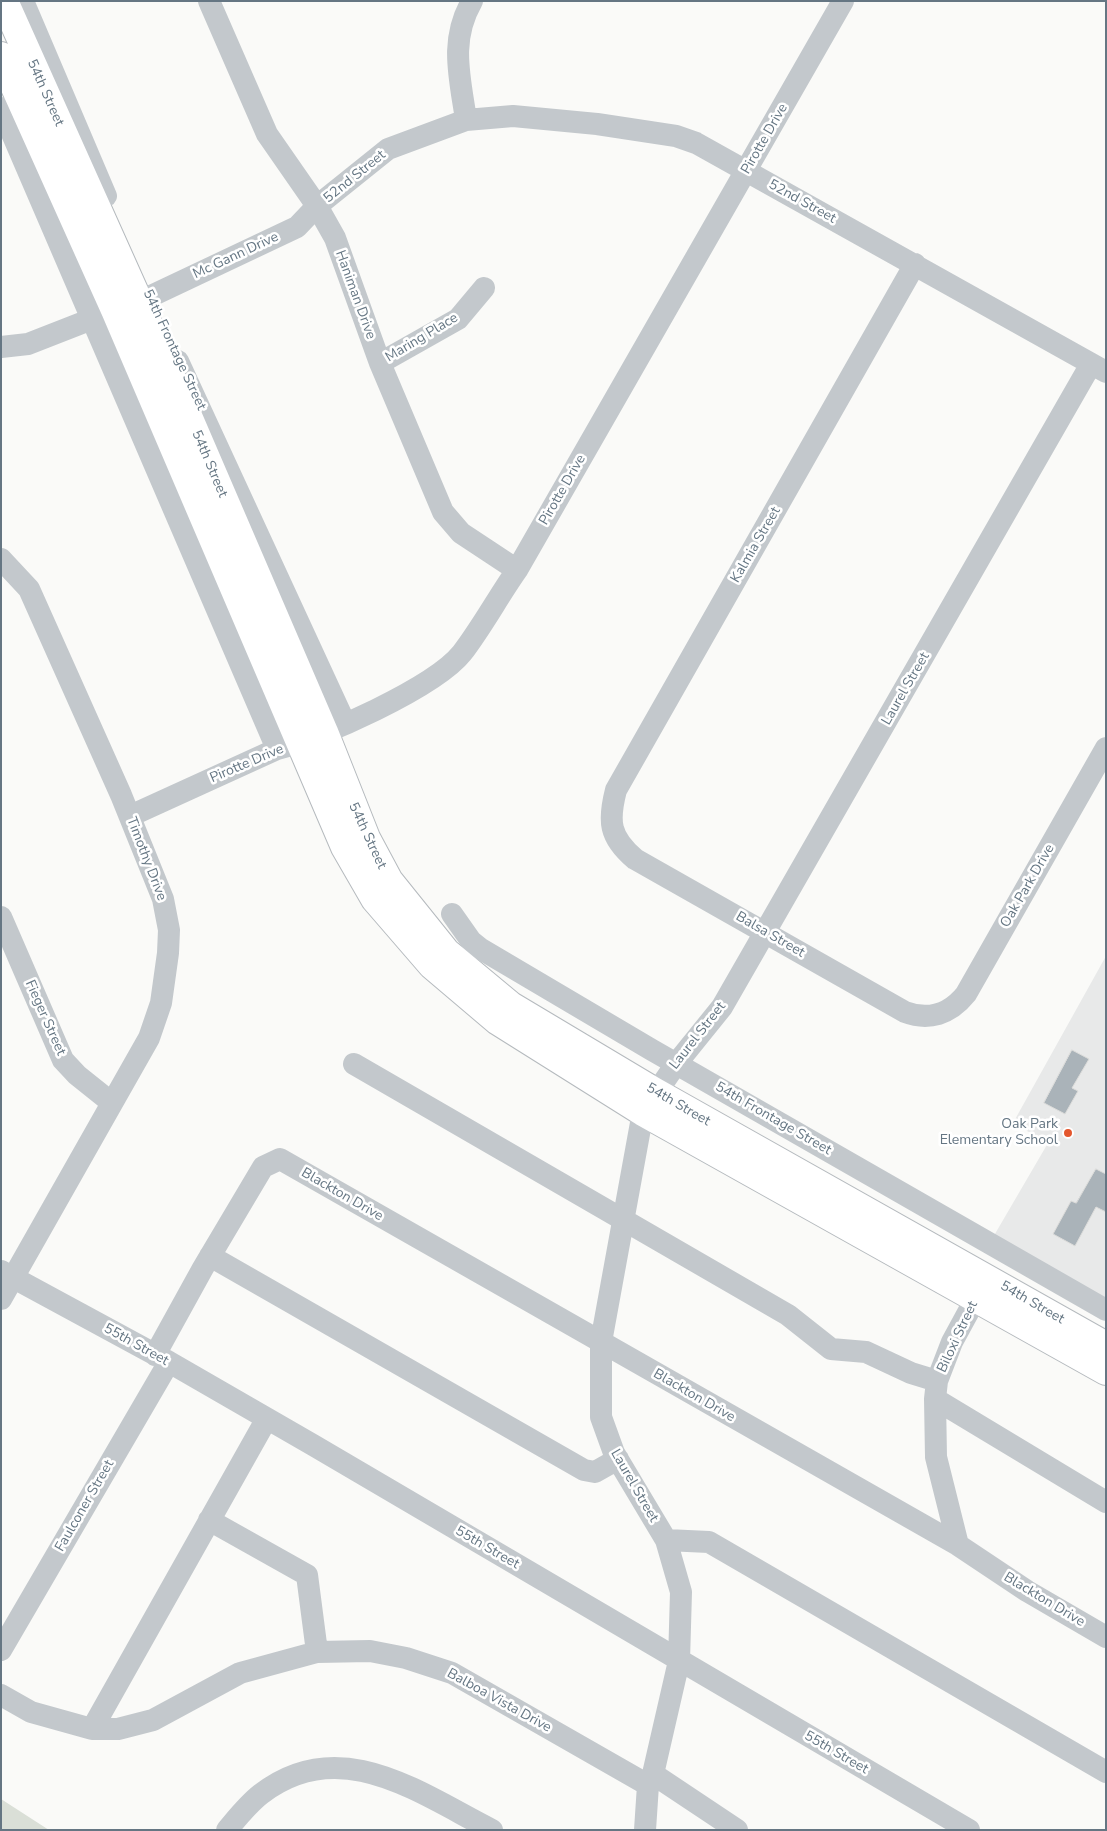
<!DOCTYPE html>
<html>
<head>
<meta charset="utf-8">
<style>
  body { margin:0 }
  #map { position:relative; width:1107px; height:1831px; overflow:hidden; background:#fafaf8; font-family:"Nunito Sans",sans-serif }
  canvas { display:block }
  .frame { position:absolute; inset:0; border:2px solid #657683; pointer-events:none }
</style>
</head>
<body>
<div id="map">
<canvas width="1107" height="1831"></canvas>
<div class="frame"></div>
</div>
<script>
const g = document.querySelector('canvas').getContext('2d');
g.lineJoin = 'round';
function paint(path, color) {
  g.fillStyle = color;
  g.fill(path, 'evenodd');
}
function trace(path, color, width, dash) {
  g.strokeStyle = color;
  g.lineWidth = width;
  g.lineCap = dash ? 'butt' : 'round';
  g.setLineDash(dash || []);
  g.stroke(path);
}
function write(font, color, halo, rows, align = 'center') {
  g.font = font + ' "Nunito Sans",sans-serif';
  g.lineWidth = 5;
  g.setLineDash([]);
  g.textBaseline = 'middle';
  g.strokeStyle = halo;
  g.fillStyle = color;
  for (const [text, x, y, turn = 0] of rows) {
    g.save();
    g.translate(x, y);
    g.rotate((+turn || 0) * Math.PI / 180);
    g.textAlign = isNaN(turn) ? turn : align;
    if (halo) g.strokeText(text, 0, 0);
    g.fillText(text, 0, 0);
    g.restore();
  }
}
paint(new Path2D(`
  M1106,956V1303L992,1239L1048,1143L1013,1123Z`), '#e8e9e9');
paint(new Path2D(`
  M1,1799L49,1830H1Z`), '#dadfd7');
const building = new Path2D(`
  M1072,1050L1089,1059L1072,1088L1078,1091L1065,1114L1044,1103Z
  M1096,1169L1106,1174V1212L1096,1207L1075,1246L1053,1234L1071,1201L1076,1203Z`);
paint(building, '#aab3b9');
trace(building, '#dcdcda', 1);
const major = new Path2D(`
  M4,1L138,300L324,732L366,838L389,881L446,952L511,1006L655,1092L1106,1346
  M1,56L115,310L345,847L375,899L432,965L498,1021L643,1112L1106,1371`);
trace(major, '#b5babe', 30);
trace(new Path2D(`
  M23,1L106,196
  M209,1L267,134L317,206L335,238L380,363L443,512L461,533L517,570
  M1,108L277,749
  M466,120C460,77 449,41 472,1
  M915,264L616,790C608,821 609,837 635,859L905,1012C929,1021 950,1014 966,994L1106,748
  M149,297L297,227L317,206L388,149L466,120L513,116L597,124L676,136L696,143L1106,372
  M1,347L28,344L92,319
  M178,361L345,723
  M380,363L458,319L484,288
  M1,559L29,589L121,795L163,899L169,930L168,953L161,1003L149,1038L1,1299
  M130,816L277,749C320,739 435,687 462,653C482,627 498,597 517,570L843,1
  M452,914L471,941L481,949L652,1050L1106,1310
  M1,917L63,1060L77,1075L112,1103
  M354,1064L788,1315L831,1349L866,1352L911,1373L937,1381
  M210,1256L584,1470L595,1472L618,1459
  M1,1271L169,1362L313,1445L969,1830
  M155,1355L203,1268L263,1167L280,1159L958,1545L1027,1591L1106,1637
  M935,1399L1106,1502
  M209,1520L307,1575L317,1652
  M666,1540L709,1542L1106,1772
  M958,1545L936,1457L935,1399L937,1381L952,1342L983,1285
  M1,1650L169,1362
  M1,1695L31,1712L92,1729H118L153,1720L240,1673L317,1652L370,1651L406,1658L452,1673L648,1785
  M92,1729L266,1420
  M653,1774L737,1830
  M227,1830C238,1817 248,1804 261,1794C340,1733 419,1793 492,1830
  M645,1830L648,1785L653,1774L679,1661L681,1592L666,1540L614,1453L601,1417V1342L643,1112L676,1064L722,1007L1091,364`), '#c3c8cc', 22);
trace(major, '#fff', 28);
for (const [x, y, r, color] of [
  [1068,1133,5,"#e4572e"]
]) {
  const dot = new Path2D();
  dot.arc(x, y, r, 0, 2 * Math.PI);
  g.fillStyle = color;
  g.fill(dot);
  trace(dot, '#fff', 2);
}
write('14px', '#657683', '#fff', [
  ["54th Street",45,93,66],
  ["Pirotte Drive",765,139,-60],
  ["52nd Street",355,177,-39],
  ["52nd Street",802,202,29],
  ["Mc Gann Drive",236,256,-25],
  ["Haniman Drive",355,295,70],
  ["Maring Place",422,338,-31],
  ["54th Frontage Street",174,350,65],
  ["54th Street",209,464,67],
  ["Pirotte Drive",563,490,-60],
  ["Kalmia Street",756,545,-60],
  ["Laurel Street",906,689,-60],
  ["Pirotte Drive",247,764,-23],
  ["54th Street",367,836,65],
  ["Timothy Drive",146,859,69],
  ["Oak Park Drive",1028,886,-60],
  ["Balsa Street",770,935,30],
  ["Fieger Street",45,1018,66],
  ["Laurel Street",698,1036,-52],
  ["54th Street",678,1105,30],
  ["54th Frontage Street",773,1119,30],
  ["Blackton Drive",342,1195,30],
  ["54th Street",1032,1303,30],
  ["Biloxi Street",958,1337,-65],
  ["55th Street",136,1345,29],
  ["Blackton Drive",694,1396,30],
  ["Laurel Street",634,1486,60],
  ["Faulconer Street",85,1506,-60],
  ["55th Street",487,1548,30],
  ["Blackton Drive",1044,1600,31],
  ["Balboa Vista Drive",499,1701,29],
  ["55th Street",836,1753,30]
]);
write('14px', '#657683', '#fff', [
  ["Oak Park",1058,1125],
  ["Elementary School",1058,1141]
], 'right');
</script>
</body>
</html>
